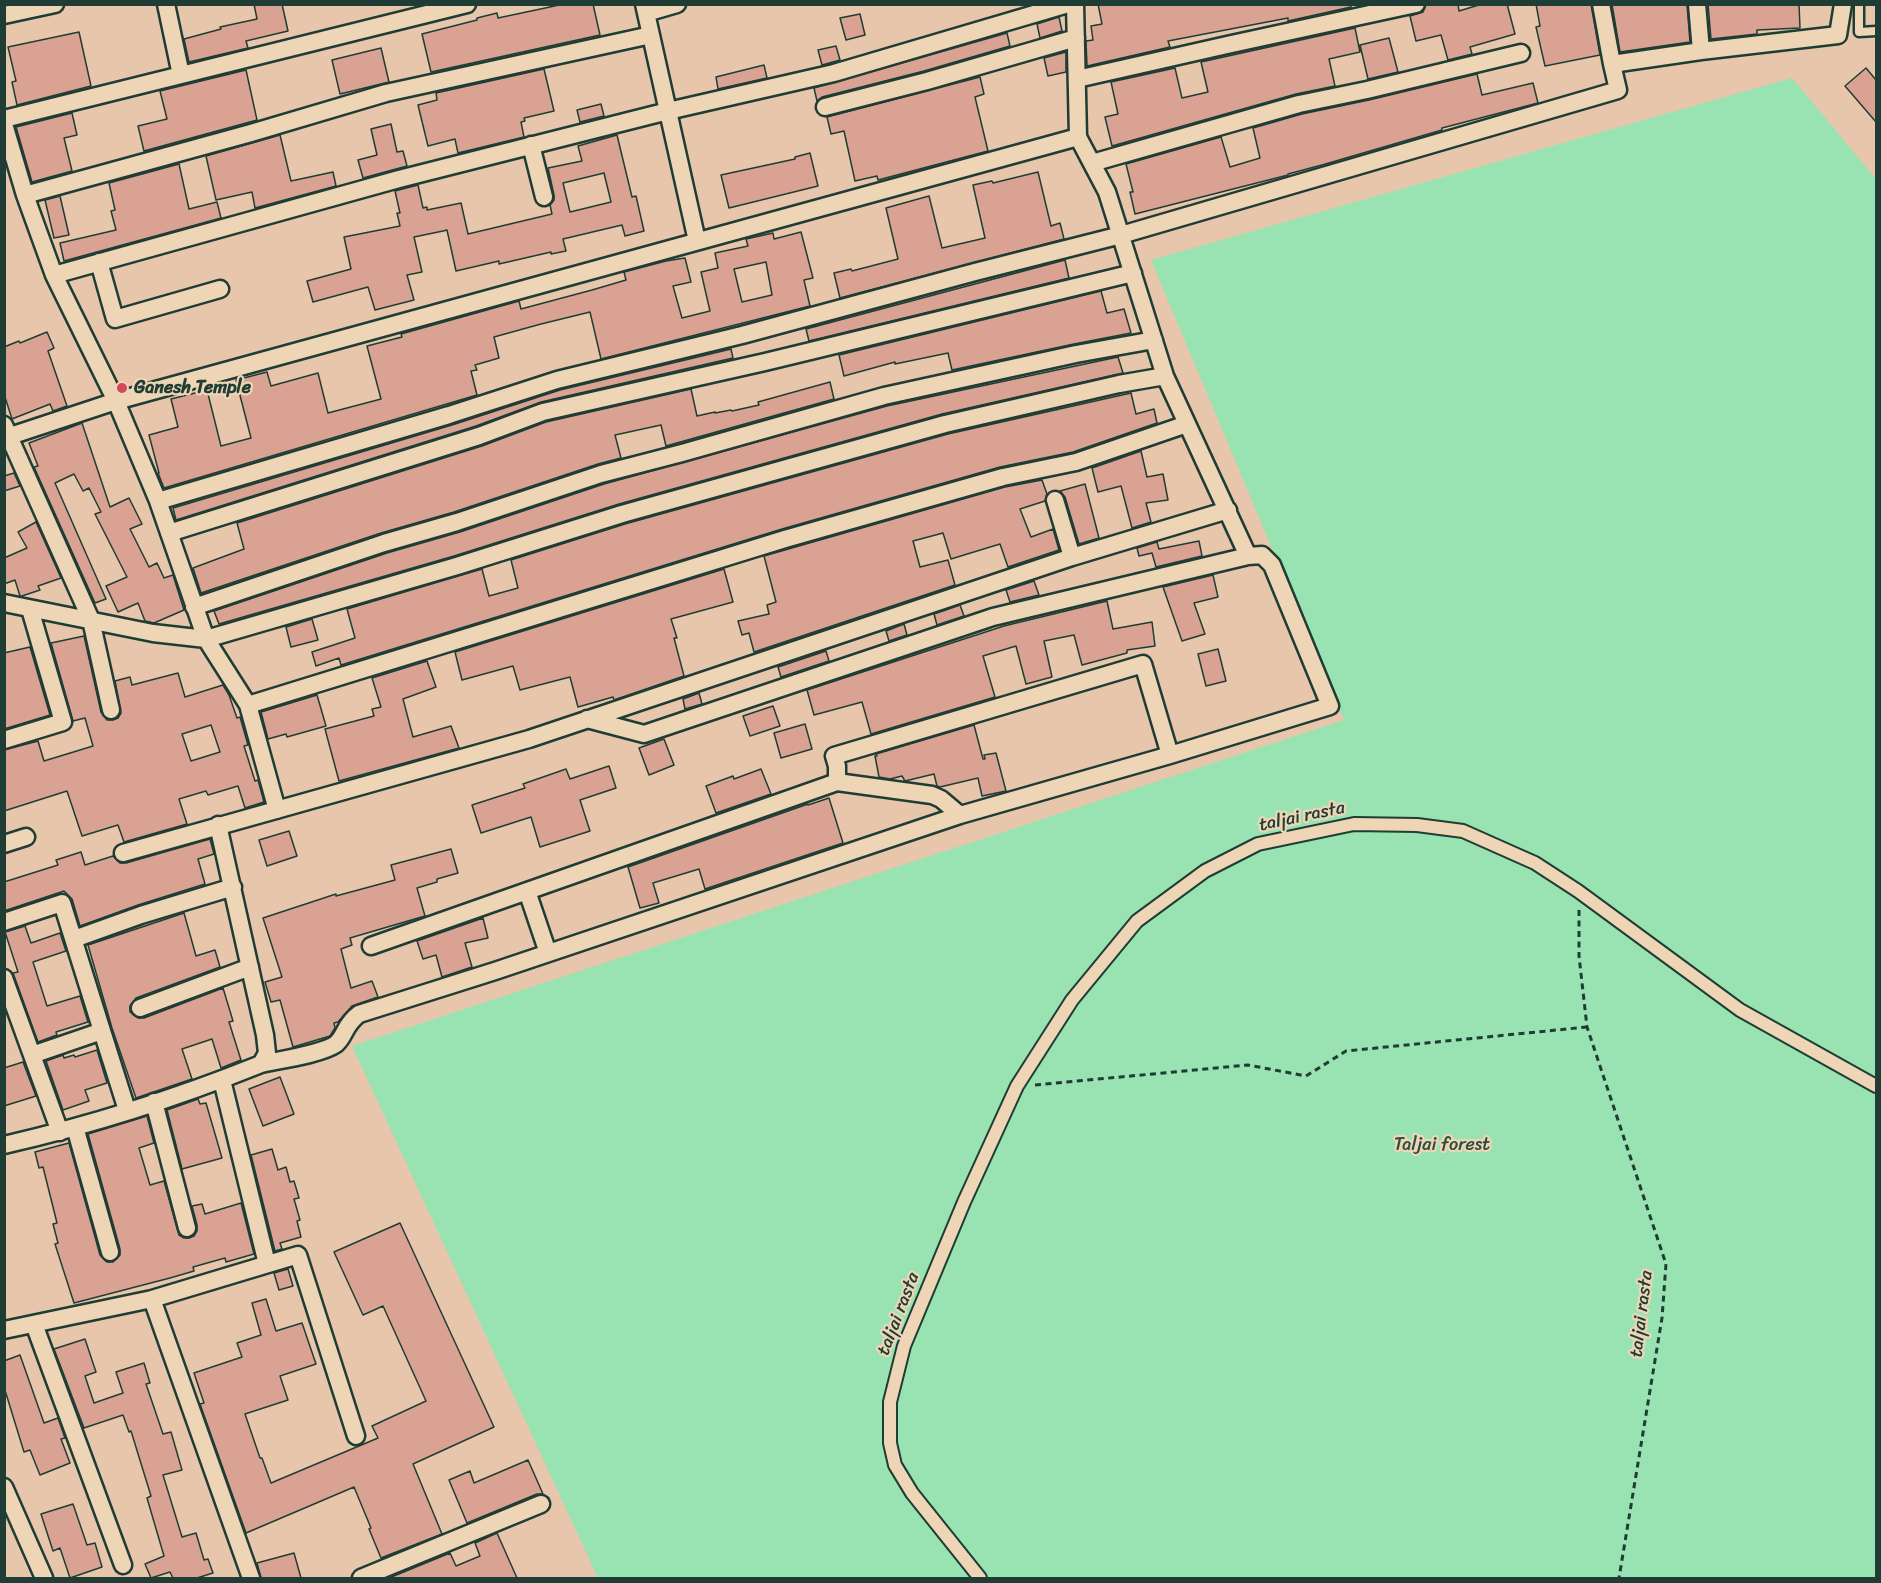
<!DOCTYPE html>
<html>
<head>
<meta charset="utf-8">
<style>
  body { margin:0 }
  #map { position:relative; width:1881px; height:1583px; overflow:hidden; background:#e8c6ab; font-family:Sriracha,sans-serif }
  canvas { display:block }
  .frame { position:absolute; inset:0; border:6px solid #1f3d34; pointer-events:none }
</style>
</head>
<body>
<div id="map">
<canvas width="1881" height="1583"></canvas>
<div class="frame"></div>
</div>
<script>
const g = document.querySelector('canvas').getContext('2d');
g.lineJoin = 'round';
function paint(path, color) {
  g.fillStyle = color;
  g.fill(path, 'evenodd');
}
function trace(path, color, width, dash) {
  g.strokeStyle = color;
  g.lineWidth = width;
  g.lineCap = dash ? 'butt' : 'round';
  g.setLineDash(dash || []);
  g.stroke(path);
}
function write(font, color, halo, rows, align = 'center') {
  g.font = font + ' Sriracha,sans-serif';
  g.lineWidth = 4.5;
  g.setLineDash([]);
  g.textBaseline = 'middle';
  g.strokeStyle = halo;
  g.fillStyle = color;
  for (const [text, x, y, turn = 0] of rows) {
    g.save();
    g.translate(x, y);
    g.rotate((+turn || 0) * Math.PI / 180);
    g.textAlign = isNaN(turn) ? turn : align;
    if (halo) g.strokeText(text, 0, 0);
    g.fillText(text, 0, 0);
    g.restore();
  }
}
paint(new Path2D(`
  M1792,78L1876,179V1578H598L352,1046L1344,720L1151,260Z`), '#99e2b1');
const building = new Path2D(`
  M254,4H282L288,31L246,41L248,48L189,62L184,39L221,29L220,27L257,19Z
  M564,4H593L600,35L431,72L422,34L477,20V18L497,13L498,18Z
  M1098,4H1351V7L1288,21V18L1168,41L1170,47L1087,66L1086,41L1093,40L1091,26L1102,24Z
  M1426,4H1458L1459,11L1482,4H1507L1515,34L1470,47L1472,54L1448,60L1441,35L1416,41L1410,16L1423,12Z
  M1536,4H1591L1600,55L1545,66L1536,27L1540,26Z
  M1612,4H1687L1690,42L1620,52Z
  M1708,4H1799L1800,28L1757,30V34L1711,39Z
  M860,14L865,35L846,40L840,18Z
  M1059,17L1062,31L1040,38L1037,24Z
  M1355,28L1360,52L1329,59L1335,86L1296,94L1112,146L1105,117L1118,114L1111,82L1175,68L1182,98L1208,92L1201,62Z
  M79,32L91,86L17,105L12,82L16,81L8,47Z
  M1007,33L1010,46L924,71L822,97L817,101L814,88Z
  M1389,38L1398,72L1368,79L1360,45Z
  M836,46L840,60L822,65L818,50Z
  M381,48L389,82L340,94L332,60Z
  M1066,52V72L1048,76L1044,58Z
  M764,65L767,78L718,89L716,77Z
  M1866,68L1876,80V122L1845,86Z
  M544,69L554,111L524,118L525,121L521,122L524,137L458,153L455,139L428,146L418,105L437,100L436,93Z
  M246,70L257,120L144,151L138,126L167,119L160,91Z
  M1477,74L1482,95L1533,83L1538,103L1442,128V130L1322,165L1288,174V175L1135,214L1130,192H1133L1126,164L1221,137L1230,167L1260,158L1253,128L1302,114L1369,100Z
  M980,77L984,94L975,97L988,151L878,180L877,176L855,181L844,131L831,134L827,117Z
  M601,104L604,116L580,122L577,110Z
  M72,113L77,135L64,138L72,171L32,182L16,127Z
  M391,124L397,152L403,151L407,166L363,178L358,160L377,155L371,129Z
  M280,135L291,181L333,172L336,186L255,208L252,192L216,200L206,156Z
  M617,135L632,197L636,196L644,231L625,236L622,225L563,239L566,251L551,254V252L499,264V261L456,271L447,230L443,231L414,237L422,272L407,275L414,300L375,310L368,287L313,302L307,281L351,269L344,237L400,226L397,213H400L395,191L418,185L423,208L427,207V210L461,203L468,234L552,214L550,205L554,200V195L548,168L582,161L578,146ZM604,173L611,202L570,212L563,183Z
  M810,153L818,186L729,208L721,175L795,159V157Z
  M179,164L189,209L217,202L221,218L64,261L60,243L116,230L111,211L115,210L109,183Z
  M1038,172L1051,226L1060,223L1064,239L840,298L834,273L851,269L852,271L898,259L886,208L929,196L942,248L985,238L973,185L992,181L993,183Z
  M60,196L69,235L54,238L45,200Z
  M801,232L813,278L804,280L810,306L601,359L590,312L541,324L494,337L499,358L475,365L477,370L471,371L477,395L164,488L158,473H159L149,435L178,427L171,399L207,390L221,446L251,438L236,380L267,372L271,386L318,373L328,413L381,399L367,346L402,337L401,334L519,301L521,309L592,290L626,280L624,272L666,261L685,258L691,282L673,286L682,318L710,311L701,272L718,268L715,253L748,246L746,239L773,233L774,239ZM766,262L772,295L742,302L734,269Z
  M1065,260L1069,278L809,341L806,329Z
  M1101,291L1107,313L1124,309L1131,333L1074,344L952,370L948,353L895,364V362L844,376L839,355Z
  M47,332L54,348L48,351L67,406L53,411L50,404L12,419L4,394V347L19,341L20,343Z
  M731,349L733,358L541,402L476,426L176,520L173,508L452,425L560,390Z
  M1118,357L1123,373L942,414L619,504L454,556L219,624L214,611L387,553L460,532L604,484L887,406Z
  M830,382L834,399L666,446L661,425L615,435L621,458L598,464L454,512L381,533L201,593L193,568L244,549L237,523L482,446L546,422L691,389L697,416L715,412V413L731,410L732,411L759,405L758,402Z
  M1131,393L1136,414L1154,409L1157,423L1073,452L1000,467L782,529L341,665L339,658L316,666L312,652L355,638L347,609L482,569L489,596L518,588L511,560L625,524L948,434Z
  M82,423L110,507L129,498L142,524L130,529L149,567L157,563L164,578L173,575L184,610L154,623L145,621L138,603L118,612L106,586L127,577L95,514L101,512L89,488L83,491L74,474L55,483L106,599L95,603L34,467L38,466L29,443Z
  M1141,451L1147,477L1163,474L1168,500L1146,503L1151,522L1132,528L1121,486L1098,492L1092,468Z
  M14,473L20,486L4,491V476Z
  M1042,480L1047,494L1045,501L1020,509L1031,537L1053,529L1059,550L1008,567L1000,544L951,559L943,533L913,541L920,567L948,560L955,585L754,652L749,633L742,635L738,621L769,614L767,605L776,602L764,556L1005,487Z
  M1085,484L1099,538L1079,544L1065,497L1060,491Z
  M36,522L61,578L38,586L40,590L22,596H20L15,580L4,584V558L27,548L18,532Z
  M1199,541L1202,556L1156,567L1152,553L1139,556L1137,548L1157,542L1159,549Z
  M724,569L733,602L671,619L677,638H674L684,676L614,700L613,697L578,707L570,677L520,690L513,666L462,680L455,652Z
  M1213,575L1218,597L1194,603L1205,634L1182,641L1163,587Z
  M1034,581L1039,595L1010,602L1006,590Z
  M1107,601L1113,629L1152,622L1155,646L1127,650V653L1082,665L1074,635L1044,641L1052,677L1026,684L1016,646L983,656L995,697L871,734L862,702L814,715L807,690L1004,626Z
  M960,605L964,616L937,625L934,614Z
  M312,619L318,640L291,647L286,627Z
  M904,624L907,635L889,641L886,631Z
  M84,636L101,712L107,720H113L118,718L121,713L115,681L130,677L132,685L178,673L185,697L223,685L229,695L237,718L240,717L248,745L244,746L255,781L258,780L264,802L245,808L238,786L208,795L206,791L179,799L187,824L124,842L118,825L82,836L67,791L4,811V750L38,741L44,761L93,746L85,718L73,721L51,643ZM211,725L220,752L191,761L182,734Z
  M30,647L50,715L4,729V653Z
  M1218,649L1226,681L1206,686L1198,654Z
  M826,651L829,661L781,677L778,667Z
  M427,661L436,687L403,699L413,737L451,726L459,748L339,781L325,729L374,716L372,709L381,707L372,678Z
  M699,693L702,704L685,709L683,699Z
  M317,695L326,726L287,737L286,734L268,739L261,712Z
  M773,706L780,726L750,736L743,716Z
  M805,724L812,749L781,758L774,733Z
  M974,725L983,759H985L984,755L996,753L1006,791L982,796L978,778L940,787L937,786L934,774L905,781L902,776L890,779L879,777L875,756H877L876,754Z
  M664,739L674,765L649,775L639,748Z
  M609,766L616,788L580,800L590,831L540,847L531,817L481,833L472,805L525,788L523,784L566,769L570,779Z
  M761,769L771,794L716,813L706,786L733,776L734,779Z
  M829,798L843,843L705,889L699,869L653,883L659,903L640,908L628,867L808,804V805Z
  M289,831L297,856L267,866L259,840Z
  M210,839L214,854L198,859L205,884L138,905L80,926L72,899L64,891L4,911V882L58,865L56,860L81,852L85,865L113,856L120,863H126Z
  M451,849L458,873L437,879V882L417,888L425,916L350,938L352,945L341,949L351,988L372,981L378,997L352,1006L338,1022L334,1023L335,1028L330,1036L293,1047L280,1000L271,1002L265,982L282,977L263,918L336,894V896L395,880L391,865Z
  M184,913L196,956L215,950L220,967L136,998L130,1006V1012L138,1018H144L223,988L233,1021L229,1022L241,1060L221,1068L212,1039L182,1049L192,1079L136,1098L112,1028L88,945Z
  M483,918L488,938L465,943L472,967L442,977L436,955L423,959L417,941Z
  M25,926L31,943L60,933L66,951L33,962L47,1006L80,996L88,1022L56,1032L57,1035L38,1042L13,973L18,972L5,932Z
  M97,1050L107,1083L85,1090L89,1101L63,1110L46,1061L63,1055L64,1058L74,1055L75,1057Z
  M23,1062L36,1096L4,1106V1068Z
  M280,1077L294,1114L263,1126L249,1089Z
  M198,1099L200,1104L206,1103L222,1158L182,1169L167,1110Z
  M147,1116L154,1143L139,1148L150,1185L164,1181L179,1235L184,1238H189L194,1236L197,1231V1225L192,1206L202,1204L205,1214L241,1203L254,1254L226,1262L225,1258L193,1267L194,1271L170,1278L74,1303L55,1244L58,1243L53,1224L57,1223L43,1167L39,1168L35,1152L69,1143L100,1255L107,1262H113L120,1255V1249L88,1134Z
  M272,1149L278,1170L286,1167L290,1182L294,1181L299,1198L294,1199L300,1220L297,1221L301,1237L280,1243L282,1249L275,1251L251,1155Z
  M400,1223L494,1427L413,1464L442,1534L381,1558L369,1529L371,1528L354,1487L246,1533L200,1404L204,1403L194,1373L242,1357L237,1343L261,1335L252,1303L266,1299L276,1331L302,1323L316,1364L280,1376L288,1400L245,1414L260,1458H262L271,1483L378,1438L372,1426L426,1401L383,1306L363,1315L334,1252Z
  M288,1269L293,1286L279,1290L274,1273Z
  M85,1339L96,1372L85,1376L94,1403L123,1393L116,1372L144,1363L150,1383L146,1384L163,1434L171,1432L182,1470L163,1475L182,1537L196,1533L204,1560L208,1559L213,1573L197,1578H173L170,1572L151,1578L145,1564L164,1556L147,1498L151,1496L131,1431L129,1432L123,1415L84,1428L54,1349Z
  M20,1355L44,1423L58,1418L65,1438L61,1439L70,1463L40,1475L30,1450L24,1452L4,1387V1361Z
  M528,1460L543,1494H537L467,1523L449,1480L470,1471L474,1483Z
  M73,1504L87,1545L95,1543L102,1567L70,1578L60,1548L53,1551L41,1514Z
  M497,1533L517,1578H389L450,1553L456,1566L480,1556L475,1543Z
  M294,1553L301,1578H261L257,1563Z`);
paint(building, '#daa292');
trace(building, '#1f3d34', 1.5);
const service = new Path2D(`
  M1859,4V32L1876,31`);
const pedestrian = new Path2D(`
  M980,1578L912,1493L895,1465L890,1443V1402L904,1346L964,1202L1017,1086L1072,1000L1137,921L1205,871L1258,844L1354,824L1417,825L1463,831L1535,863L1578,891L1740,1010L1876,1086`);
const minor = new Path2D(`
  M166,4L181,75
  M644,4L697,241
  M1601,4L1612,64
  M1697,4L1701,51
  M646,13L677,4
  M4,15L55,4
  M1077,79L1227,45L1416,4
  M825,107L927,81L1076,38
  M4,119L467,4
  M4,124L25,195L54,275L116,401L158,501L206,639L248,705L277,810
  M531,145L544,197
  M1092,163L1299,104L1367,90L1521,53
  M25,195L251,133L386,93L651,35
  M99,262L115,319L220,289
  M54,275L399,179L668,111L834,73L1068,4
  M4,425L91,620L111,710
  M4,438L116,401L1078,137
  M1055,500L1072,557
  M158,501L449,415L557,380L742,335L975,272L1121,235L1618,90L1612,64L1701,51L1838,35L1843,4
  M169,533L479,436L543,412L765,362L1133,273
  M4,603L153,633L206,639L457,566L622,514L945,424L1119,384L1165,376
  M194,607L384,543L457,522L601,474L682,453L884,396L1076,354L1154,340
  M248,705L785,539L1003,477L1076,462L1187,424
  M587,719L644,734L993,617L1248,556L1165,376L1107,192L1078,137L1075,4
  M4,740L63,722L30,609
  M837,782V766L834,756L1143,664L1170,755
  M4,844L26,837
  M123,853L529,739L1072,557L1228,510
  M527,891L548,953
  M4,922L62,903L102,1031L32,1055
  M74,939L141,915L233,887
  M371,946L837,782L932,795L941,799L960,815
  M4,978L60,1132
  M140,1008L250,967
  M102,1031L127,1110
  M261,1064C279,1060 322,1054 336,1044C346,1035 344,1025 359,1014L495,971L960,815L1170,755L1330,706L1272,565L1262,555L1248,556
  M222,1080L267,1264
  M154,1102L187,1228
  M75,1127L110,1252
  M4,1145C91,1125 179,1097 261,1064L267,1053L265,1035L218,825
  M152,1299L251,1578
  M34,1324L123,1565
  M4,1330L152,1299L298,1255L356,1436
  M4,1487L44,1578
  M361,1578L541,1504`);
trace(service, '#1f3d34', 13);
trace(pedestrian, '#1f3d34', 16);
trace(minor, '#1f3d34', 21);
trace(new Path2D(`
  M1579,910V956L1587,1027L1666,1264L1662,1318L1619,1578
  M1035,1085L1248,1065L1306,1076L1346,1051L1587,1027`), '#1f3d34', 3, [6, 4.5]);
trace(service, '#eed5b6', 8);
trace(pedestrian, '#eed5b6', 12);
trace(minor, '#eed5b6', 16);
for (const [x, y, r, color] of [
  [122,388,6,"#d1495b"]
]) {
  const dot = new Path2D();
  dot.arc(x, y, r, 0, 2 * Math.PI);
  g.fillStyle = color;
  g.fill(dot);
  trace(dot, '#eed5b6', 2);
}
write('bold 18px', '#1f3d34', '#eed5b6', [
  ["Ganesh Temple",134,388]
], 'left');
write('18px', '#1f3d34', '#eed5b6', [
  ["taljai rasta",1302,817,-12],
  ["taljai rasta",899,1314,-69],
  ["taljai rasta",1642,1314,-83]
]);
write('18px', '#2b4e40', '#eed5b6', [
  ["Taljai forest",1442,1145]
]);
</script>
</body>
</html>
